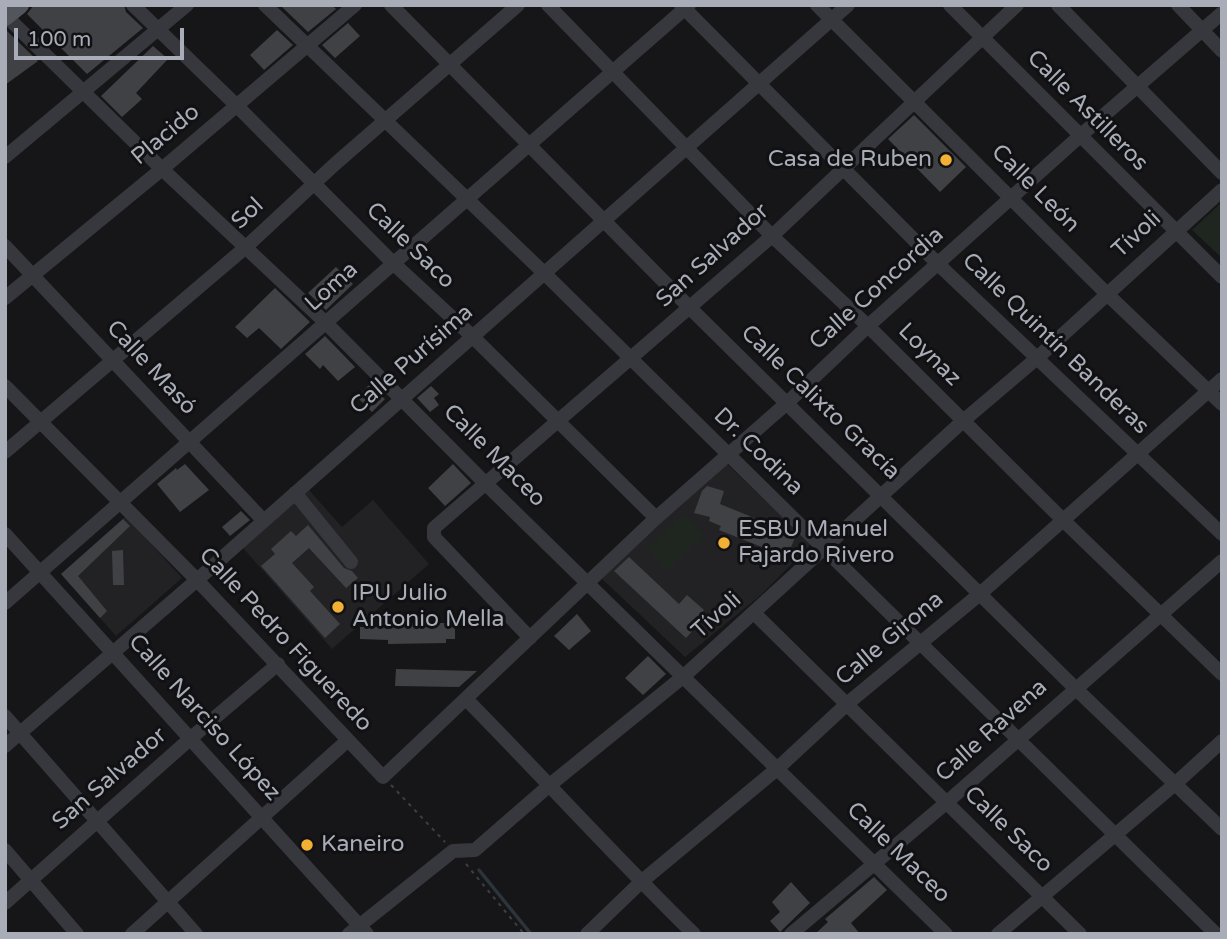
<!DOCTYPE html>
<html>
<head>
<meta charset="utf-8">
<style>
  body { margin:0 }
  #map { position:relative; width:1227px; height:939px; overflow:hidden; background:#161618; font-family:"Varela Round",sans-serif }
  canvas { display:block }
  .frame { position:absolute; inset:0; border:7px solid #a8adb8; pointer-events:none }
  .scale { position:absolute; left:14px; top:28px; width:170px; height:32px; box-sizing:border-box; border:4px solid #a8adb8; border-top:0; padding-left:9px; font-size:21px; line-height:24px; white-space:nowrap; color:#a8adb8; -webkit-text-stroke:5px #111113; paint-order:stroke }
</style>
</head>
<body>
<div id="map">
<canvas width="1227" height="939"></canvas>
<div class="frame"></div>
<div class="scale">100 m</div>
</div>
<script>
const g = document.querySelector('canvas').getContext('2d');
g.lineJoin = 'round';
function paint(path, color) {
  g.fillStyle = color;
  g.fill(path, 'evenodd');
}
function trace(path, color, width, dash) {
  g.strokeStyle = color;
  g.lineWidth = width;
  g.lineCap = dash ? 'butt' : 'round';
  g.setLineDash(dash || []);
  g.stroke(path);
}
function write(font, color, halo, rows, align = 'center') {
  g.font = font + ' "Varela Round",sans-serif';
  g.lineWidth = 6;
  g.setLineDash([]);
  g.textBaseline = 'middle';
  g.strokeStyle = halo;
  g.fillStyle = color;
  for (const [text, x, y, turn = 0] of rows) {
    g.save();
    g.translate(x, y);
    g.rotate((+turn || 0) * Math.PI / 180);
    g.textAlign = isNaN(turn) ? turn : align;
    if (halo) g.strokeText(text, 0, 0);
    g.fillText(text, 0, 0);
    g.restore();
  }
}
paint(new Path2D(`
  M725,462L811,544L762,594L685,657L600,577Z
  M309,490L342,527L373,500L429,564L332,649L243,548Z
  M126,516L182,578L116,636L61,574Z`), '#222225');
paint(new Path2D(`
  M1222,202V258L1192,230Z
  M683,514L704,534L668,570L647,549Z`), '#1e261f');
trace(new Path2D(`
  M479,870L531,934`), '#2c353c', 3.5);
paint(new Path2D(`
  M34,5H124L126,12L143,28L87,74L27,14Z
  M280,5H332L336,9L308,32Z
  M348,23L360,36L335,58L322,45Z
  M5,29L38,61L5,85Z
  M277,30L293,45L264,70L250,55Z
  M153,46L168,59L136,93L142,99L122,117L101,96Z
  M914,115L966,167L940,192L888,139Z
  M336,267L353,284L326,310L308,293Z
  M275,288L310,322L281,349L259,328L247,338L235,327Z
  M325,336L355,367L338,381L323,365L320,369L305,354Z
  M370,384L385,399L372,412L357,397Z
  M431,386L439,394L434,398L439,405L430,412L417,398Z
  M185,464L209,490L180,512L157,484L176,468L177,470Z
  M453,464L471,483L445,506L428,488Z
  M707,486L724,491L720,504L796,535L787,557L719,530L721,526L709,521L710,517L694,513L702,491Z
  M241,511L250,520L230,536L222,527Z
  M123,519L130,526L78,576L107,611L100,618L61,574Z
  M308,525L344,568L352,571L358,578L346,588L309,548L292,563L314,587L310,591L340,624L325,638L261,566L275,554L271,549L291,531L296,536Z
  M123,550L124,585H113L112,551Z
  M629,557L679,604L687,595L704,610L692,623L696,627L686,638L614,571Z
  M577,614L591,631L569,650L554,636Z
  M388,623H445V626H455V639H446V643L388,644V640L360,639V627H388Z
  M648,656L666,674L643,695L625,678Z
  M396,669L477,671L459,687L395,686Z
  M874,877L887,890L851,923L860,934H815L828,922L825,919Z
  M791,882L810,903L780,932L770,921L780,912L772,902Z`), '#404145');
trace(new Path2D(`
  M391,785L445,842
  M466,864L524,934`), '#3d3f44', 2, [3.5, 5]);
trace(new Path2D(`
  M133,5L236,105L393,263L473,337L656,518
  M265,5L544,273L1216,934
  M391,5L690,308L1075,688L1222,829
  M548,5L772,236L868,326L1063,520L1222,674
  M681,5L938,264L1222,534
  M817,5L1107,294L1222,404
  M950,5L1222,277
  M1058,5L1222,173
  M1178,5L1222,51
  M6,16L162,169L326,323L486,484L946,934
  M5,157L187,5
  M5,246L263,520
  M5,298L162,169L355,5
  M5,386L197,580L383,777L656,518L787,403L868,326L1080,136L1222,13
  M5,452L246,247L335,164L518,5
  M295,493L351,562
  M5,534L367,934
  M5,603L689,5
  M754,613L1080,934
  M530,638L434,537V528L772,236L1017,5
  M467,700C543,777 616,858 694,934
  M5,716L196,934
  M5,746L197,580L848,5
  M5,850L77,934
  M5,903L191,738L278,664
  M132,934L348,740
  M349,934L453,851L475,850L551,784L684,676L963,421L1036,359L1222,190
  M587,934L641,882L778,768L848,703L981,593L1222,379
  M791,934L946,803L1222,561
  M998,934L1175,784L1222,741`), '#37383d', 14);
trace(new Path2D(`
  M5,17L20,5`), '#53555c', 18);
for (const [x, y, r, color] of [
  [946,160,7,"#f2b134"],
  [724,543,7,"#f2b134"],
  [338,607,7,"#f2b134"],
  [307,845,7,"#f2b134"]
]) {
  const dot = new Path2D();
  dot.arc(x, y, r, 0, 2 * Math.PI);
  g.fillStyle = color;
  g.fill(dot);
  trace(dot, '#111113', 2.5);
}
write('23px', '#a8adb8', '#111113', [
  ["Calle Astilleros",1087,111,45],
  ["Placido",166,135,-40],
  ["Calle León",1035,189,45],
  ["Sol",248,214,-43],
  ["Tívoli",1137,235,-43],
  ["Calle Saco",410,246,44],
  ["San Salvador",713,256,-42],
  ["Loma",332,287,-42],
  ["Calle Concordia",877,289,-42],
  ["Calle Quintín Banderas",1055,344,44],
  ["Loynaz",929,355,45],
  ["Calle Purísima",412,360,-41],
  ["Calle Masó",151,368,47],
  ["Calle Calixto Gracía",820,403,44],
  ["Dr. Codina",758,452,44],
  ["Calle Maceo",494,456,45],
  ["Tívoli",717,616,-42],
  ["Calle Girona",890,639,-40],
  ["Calle Pedro Figueredo",285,640,47],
  ["Calle Narciso López",204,718,48],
  ["Calle Ravena",992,731,-42],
  ["San Salvador",110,779,-41],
  ["Calle Saco",1008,830,44],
  ["Calle Maceo",898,853,44]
]);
write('23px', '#a8adb8', '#111113', [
  ["Casa de Ruben",932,160,"right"],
  ["ESBU Manuel",738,530],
  ["Fajardo Rivero",738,556],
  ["IPU Julio",352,594],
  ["Antonio Mella",352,620],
  ["Kaneiro",321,845]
], 'left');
</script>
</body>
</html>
